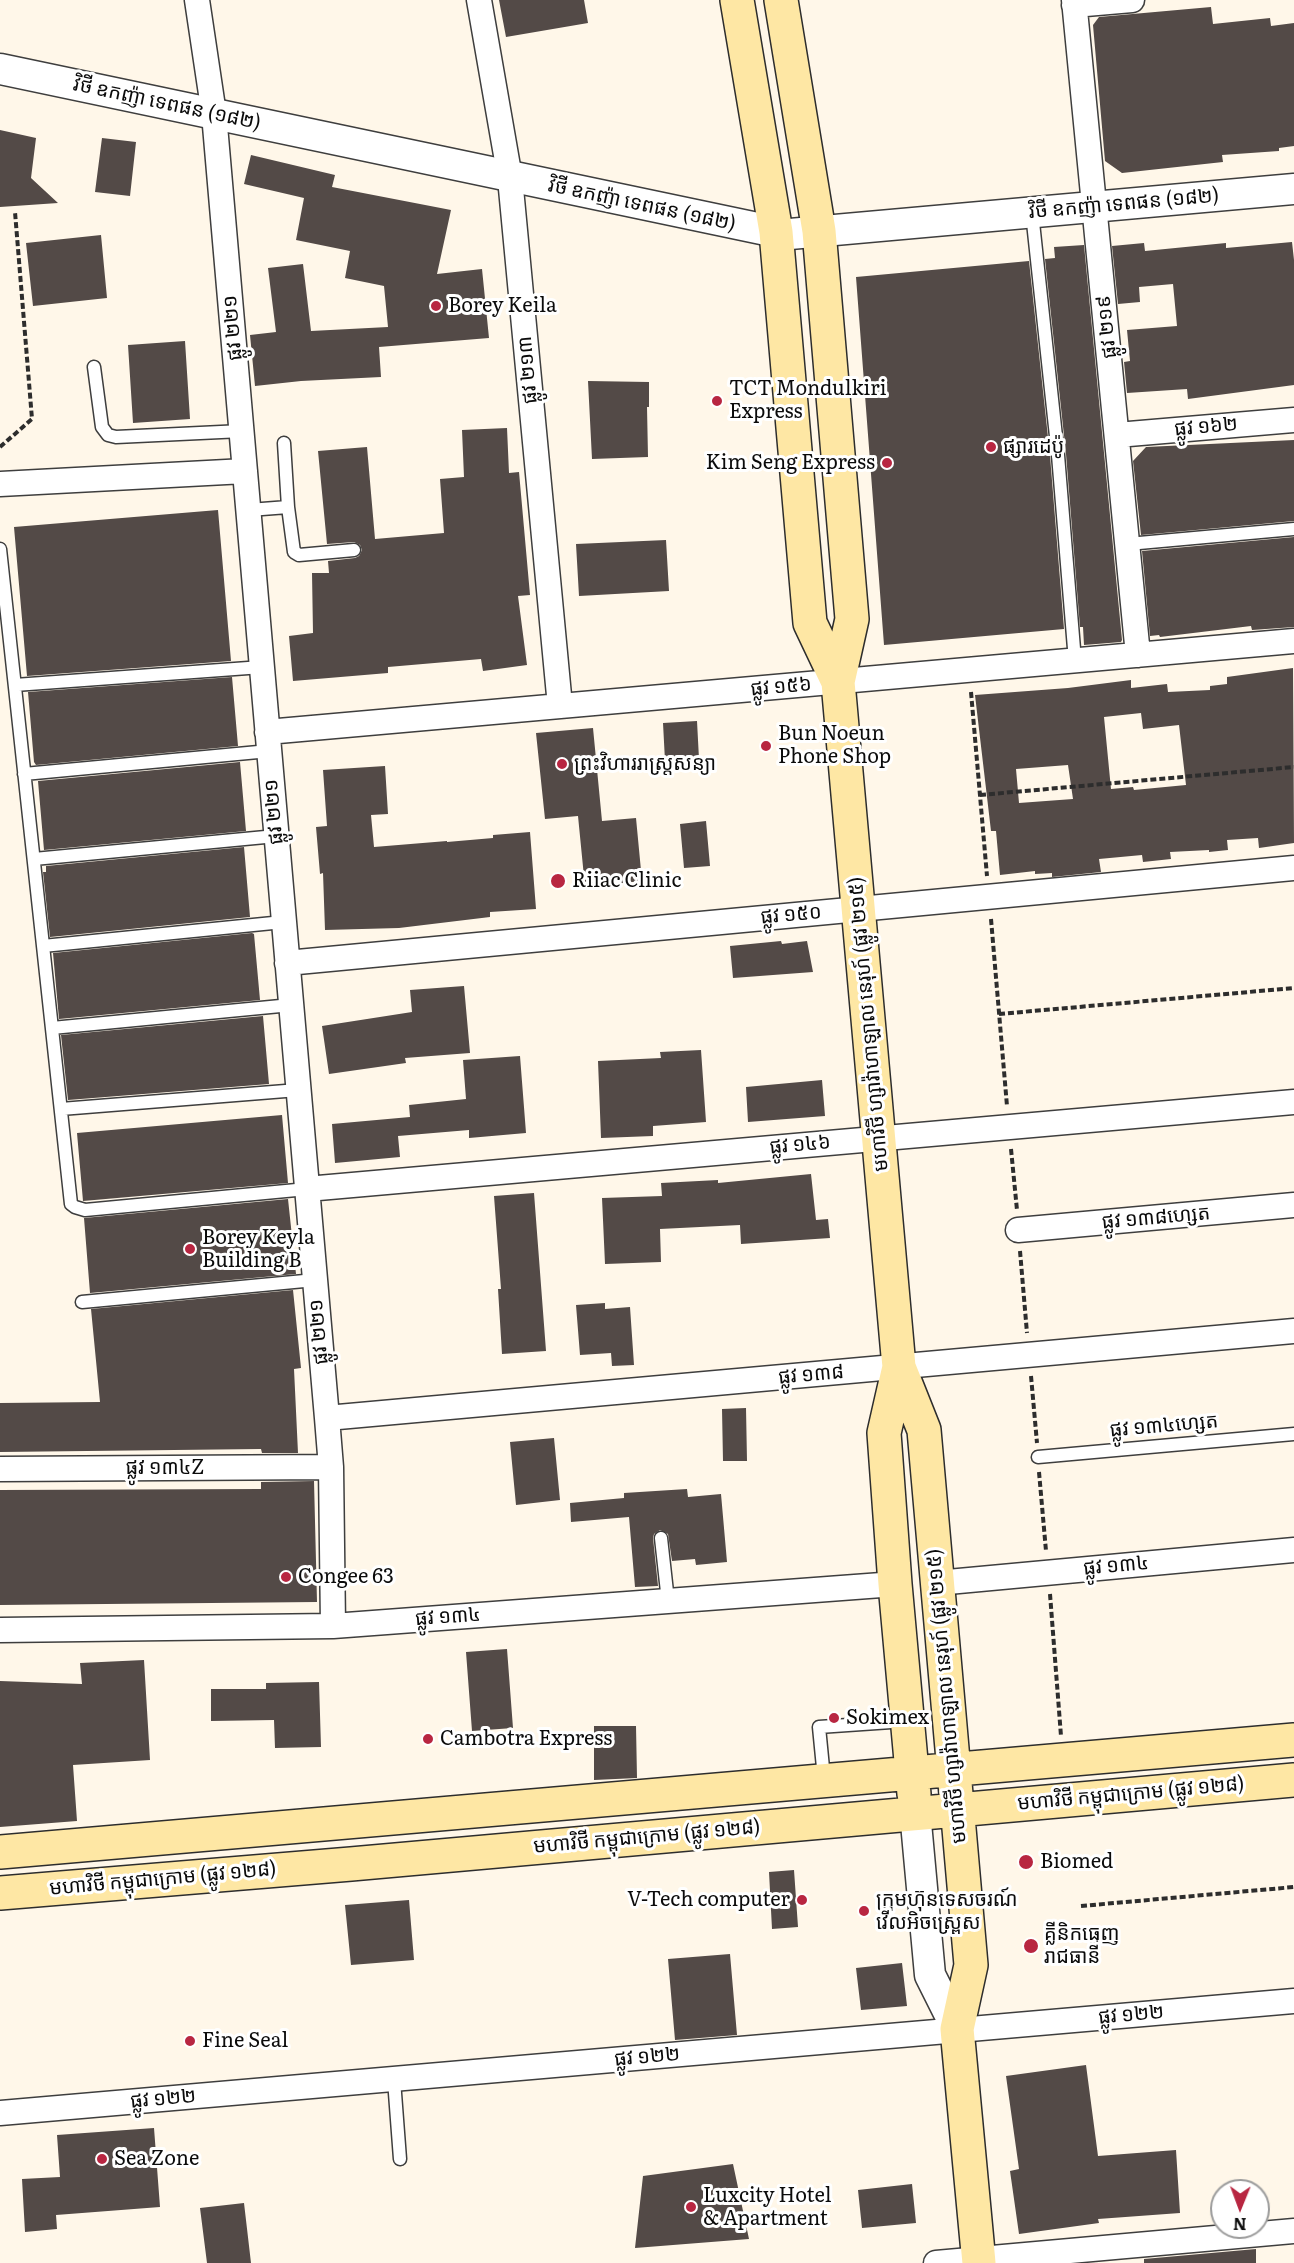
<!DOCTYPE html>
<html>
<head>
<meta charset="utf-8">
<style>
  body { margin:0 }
  #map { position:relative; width:1294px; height:2263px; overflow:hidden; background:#fff7e9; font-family:Literata,serif }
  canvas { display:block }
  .north { position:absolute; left:1210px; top:2179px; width:60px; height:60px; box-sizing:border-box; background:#fff; border:2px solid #9d9d9d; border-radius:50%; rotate:181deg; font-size:16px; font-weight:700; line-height:24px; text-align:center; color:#0b0b0b }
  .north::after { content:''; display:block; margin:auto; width:21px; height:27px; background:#b82641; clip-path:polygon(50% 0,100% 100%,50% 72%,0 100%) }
</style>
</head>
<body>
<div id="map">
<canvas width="1294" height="2263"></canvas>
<div class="north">N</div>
</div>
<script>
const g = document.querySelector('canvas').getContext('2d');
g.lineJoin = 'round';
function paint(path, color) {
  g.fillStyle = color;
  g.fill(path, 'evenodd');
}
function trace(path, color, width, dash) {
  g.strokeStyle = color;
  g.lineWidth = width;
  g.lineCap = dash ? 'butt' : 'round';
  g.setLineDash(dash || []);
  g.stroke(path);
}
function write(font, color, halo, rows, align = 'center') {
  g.font = font + ' Literata,"Noto Sans Khmer",serif';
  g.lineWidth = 6;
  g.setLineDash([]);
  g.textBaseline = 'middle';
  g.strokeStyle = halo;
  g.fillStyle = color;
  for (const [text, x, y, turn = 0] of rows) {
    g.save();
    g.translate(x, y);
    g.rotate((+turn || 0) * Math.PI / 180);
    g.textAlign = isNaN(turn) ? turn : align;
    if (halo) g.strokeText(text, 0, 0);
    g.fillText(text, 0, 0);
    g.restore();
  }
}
paint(new Path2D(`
  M499,0H584L588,23L506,37Z
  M1211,7L1213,24L1270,18L1271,26L1294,23V146L1279,148V151L1222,155L1223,162L1122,173L1105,161L1093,25L1099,17Z
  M0,130L36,138L31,178L58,203L0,207Z
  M102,138L136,142L130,196L95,192Z
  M251,155L335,175L332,187L451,210L437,274L482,269L489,338L379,347L381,377L301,381L255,386L250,335L276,332L268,268L303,264L311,331L388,327L384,286L345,278L350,251L296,240L304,198L244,184Z
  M101,235L107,298L33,306L26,243Z
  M1292,242L1294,260V385L1188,399L1187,389L1127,393L1124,362L1130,361L1127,330L1177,326L1173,284L1139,287L1140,302L1118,304L1112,246L1144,243L1145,251L1226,243V248Z
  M1084,245L1122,640L1121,642L1084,645L1083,627H1080L1066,454L1045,259L1055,258L1054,247Z
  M1029,261L1050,456L1064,629L884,645L856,277Z
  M185,341L190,419L133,423L128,345Z
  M588,381L649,382V407H647L648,457L592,459Z
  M507,428L509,473L519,472L530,595L518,596L527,665L483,671L481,659L388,667V673L293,681L289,636L313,633L312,573H329L328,561L355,558L359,556L362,550L360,545L354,542L327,544L318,451L367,447L375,539L444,533L440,479L464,477L462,430Z
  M1294,440V521L1141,535L1133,461L1146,447Z
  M218,510L231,661L27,676L14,527Z
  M1294,537V627L1252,630L1251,626L1160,637L1159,635L1150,636L1142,551Z
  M666,540L669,591L579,596L576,544Z
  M1293,668L1294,843L1259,848L1258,838L1227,840L1228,850L1209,852V850L1170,852L1171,859L1143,862L1142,855L1099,859L1101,872L1052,877V873L1035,874V871L1000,875L996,831H991L975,695L1068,688L1131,680V688L1167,684L1168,692L1210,690V686L1227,684V677ZM1141,713L1143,729L1179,725L1186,785L1134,790L1133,787L1111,789L1104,717ZM1068,765L1073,799L1019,803L1016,769Z
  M232,677L238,746L36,765L34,762L28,692Z
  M697,721L699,759L665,761L663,723Z
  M593,728L602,821L636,818L642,881L585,887L578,816L545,819L536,733Z
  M240,762L246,831L44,850L38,781Z
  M385,766L388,814L371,815L374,847L447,841V842L493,838V835L530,832L536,909L490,912V917L399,928L325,930L323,873L320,874L316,827L327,826L323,770Z
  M706,821L710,866L684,868L680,824Z
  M244,847L250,917L50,937L43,872H46V866Z
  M252,933L254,934L260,1000L59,1019L53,953Z
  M781,941L782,944L807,941L813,972L733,978L730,946Z
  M464,986L470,1053L405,1058L406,1063L329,1074L322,1026L412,1012L410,990Z
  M263,1016L269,1084L68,1100L61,1035Z
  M701,1050L706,1122L653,1126V1136L601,1138L598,1061L661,1058L660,1052Z
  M520,1056L526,1133L469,1138V1130L398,1136L400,1157L335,1163L332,1124L410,1117L409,1105L466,1099L463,1060Z
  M822,1080L825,1116L748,1122L746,1087Z
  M282,1115L288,1183L83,1201L77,1133Z
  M811,1174L816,1220L828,1219L830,1238L741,1244L740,1225L660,1229L661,1262L605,1264L602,1198L662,1196L661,1183L718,1180V1183Z
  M534,1193L546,1351L502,1354L498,1289H501L494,1196Z
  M288,1199L296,1274L90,1293L84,1218Z
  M293,1290L301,1368L294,1369L298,1453H262L261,1449L0,1452V1403L100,1402L91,1309Z
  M605,1303V1309L630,1307L634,1365L612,1366L611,1353L580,1355L576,1305Z
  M746,1408L747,1461H723L722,1409Z
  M554,1438L560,1500L516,1505L510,1442Z
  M314,1481L317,1602L0,1605V1490L261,1489V1482Z
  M687,1489L688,1497L721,1494L727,1562L696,1565L695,1559L672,1561L668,1534L660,1530L654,1534L653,1538L658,1586L635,1587L629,1517L571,1522L570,1503L624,1498V1493Z
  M507,1649L513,1728L472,1731L466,1652Z
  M144,1660L150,1760L73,1765L77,1821L0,1827V1681L82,1684L80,1663Z
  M319,1682L321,1747L275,1748L274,1720L211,1721V1689H266V1683Z
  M594,1726H636L637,1778L594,1780Z
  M794,1870L798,1927L772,1929L769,1872Z
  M409,1900L414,1960L351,1965L345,1905Z
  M730,1954L737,2035L675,2040L668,1959Z
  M902,1963L907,2006L861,2010L856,1968Z
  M1086,2065L1098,2156L1176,2150L1180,2213L1098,2219L1099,2223L1019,2234L1010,2171L1019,2169L1006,2076Z
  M154,2128L160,2207L56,2215L57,2229L25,2232L22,2179L60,2177L57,2135Z
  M733,2164L749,2239L635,2248L643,2176Z
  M912,2184L916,2223L862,2228L858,2190Z
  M244,2203L251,2263H207L200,2208Z
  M1256,2249V2263H1144V2259Z`), '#534a47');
const service = new Path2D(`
  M1032,213L1058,455L1075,661
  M94,367L102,427L108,435L116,437L242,431
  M288,507L294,552L299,555L354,550
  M249,510L288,507L284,443
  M1128,544L1294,529
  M0,549L71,1204L75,1207L85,1210L307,1189
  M15,685L262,667
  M24,774L269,751
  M34,859L276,836
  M43,946L283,922
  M52,1028L291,1005
  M61,1109L298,1090
  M82,1302L315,1280
  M1038,1457L1294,1434
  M661,1538L668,1601
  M824,1778L819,1727L906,1721
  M394,2080L400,2159`);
const minor = new Path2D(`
  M197,0L214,114L327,1418L331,1467L333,1626
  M479,0L510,178L560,706
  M1074,0L1138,655
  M1074,5L1132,0
  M1117,435L1294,420
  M0,484L245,471
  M267,732L1294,641
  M287,963L1294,868
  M307,1189L1294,1102
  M1018,1230L1294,1205
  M327,1418L1294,1331
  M0,1469L331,1467
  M937,1583L1294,1550
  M0,1630L333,1626L895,1584
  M0,2113L1294,2001
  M936,2263L1294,2231`);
const tertiary = new Path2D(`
  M0,69L776,232L790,234L1294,189
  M915,1812L930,1975L957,2029`);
const secondary = new Path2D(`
  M737,0L776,232L810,623L838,682
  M781,0L819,231L852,619L838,682L899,1367L924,1430L971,1965L957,2029L979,2263
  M899,1367L884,1433L895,1584L914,1794
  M0,1852L1294,1740
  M0,1893L351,1864L1294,1780`);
trace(service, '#3e3e3e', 15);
trace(minor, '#3e3e3e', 27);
trace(tertiary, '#3e3e3e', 33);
trace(secondary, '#2d2d2d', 36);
trace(new Path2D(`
  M0,447L32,419L15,212
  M971,692L987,876
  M980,795L1294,767
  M991,919L1007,1106
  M999,1014L1294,988
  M1011,1149L1017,1210
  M1020,1251L1027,1333
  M1031,1376L1037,1443
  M1039,1472L1046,1551
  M1050,1594L1061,1736
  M1081,1906L1294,1887`), '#2d2d2d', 4, [6, 3]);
trace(service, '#fff', 12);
trace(minor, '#fff', 24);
trace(tertiary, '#fff', 30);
trace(secondary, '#fee7a4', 33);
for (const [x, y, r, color] of [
  [436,306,6,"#b82641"],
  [717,401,6,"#b82641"],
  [991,447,6,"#b82641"],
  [887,463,6,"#b82641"],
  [766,746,6,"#b82641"],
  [562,764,6,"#b82641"],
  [558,881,8,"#b82641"],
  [190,1249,6,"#b82641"],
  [286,1577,6,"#b82641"],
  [834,1718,6,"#b82641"],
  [428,1739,6,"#b82641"],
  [1026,1862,8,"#b82641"],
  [802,1900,6,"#b82641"],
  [864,1911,6,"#b82641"],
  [1031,1946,8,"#b82641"],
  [190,2041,6,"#b82641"],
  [102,2159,6,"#b82641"],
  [691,2207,6,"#b82641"]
]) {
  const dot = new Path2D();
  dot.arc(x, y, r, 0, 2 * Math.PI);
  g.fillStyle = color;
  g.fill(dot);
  trace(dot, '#fff', 2);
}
write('20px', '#0b0b0b', '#fff', [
  ["វិថី ឧកញ៉ា ទេពផន (១៨២)",167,104,12],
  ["វិថី ឧកញ៉ា ទេពផន (១៨២)",1124,204,-5],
  ["វិថី ឧកញ៉ា ទេពផន (១៨២)",642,205,12],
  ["ផ្លូវ ២១៩",1107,327,-96],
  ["ផ្លូវ ២២១",233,328,-95],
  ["ផ្លូវ ២១៣",528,370,-95],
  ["ផ្លូវ ១៦២",1206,427,-5],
  ["ផ្លូវ ១៥៦",781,687,-5],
  ["ផ្លូវ ២២១",274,812,-95],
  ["ផ្លូវ ១៥០",791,915,-5],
  ["មហាវិថី ហ្សាវ៉ាហាឡាល នេរុហ៍ (ផ្លូវ ២១៥)",869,1024,-95],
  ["ផ្លូវ ១៤៦",800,1145,-5],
  ["ផ្លូវ ១៣៨ហ្សេត",1156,1218,-5],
  ["ផ្លូវ ២២១",319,1332,-95],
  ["ផ្លូវ ១៣៨",811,1375,-5],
  ["ផ្លូវ ១៣៤ហ្សេត",1164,1426,-5],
  ["ផ្លូវ ១៣៤Z",165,1468],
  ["ផ្លូវ ១៣៤",1116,1566,-5],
  ["ផ្លូវ ១៣៤",448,1617,-4],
  ["មហាវិថី ហ្សាវ៉ាហាឡាល នេរុហ៍ (ផ្លូវ ២១៥)",947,1696,-95],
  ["មហាវិថី កម្ពុជាក្រោម (ផ្លូវ ១២៨)",1131,1794,-5],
  ["មហាវិថី កម្ពុជាក្រោម (ផ្លូវ ១២៨)",647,1837,-5],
  ["មហាវិថី កម្ពុជាក្រោម (ផ្លូវ ១២៨)",163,1879,-5],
  ["ផ្លូវ ១២២",1131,2015,-5],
  ["ផ្លូវ ១២២",647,2057,-5],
  ["ផ្លូវ ១២២",163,2099,-5]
]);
write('20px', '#0b0b0b', '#fff', [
  ["Borey Keila",448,306],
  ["TCT Mondulkiri",729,389],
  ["Express",729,412],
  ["ផ្សារដេប៉ូ",1003,447],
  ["Kim Seng Express",875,463,"right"],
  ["Bun Noeun",778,734],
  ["Phone Shop",778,757],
  ["ព្រះវិហាររាស្ត្រសន្យា",574,764],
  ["Riiac Clinic",572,881],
  ["Borey Keyla",202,1238],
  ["Building B",202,1261],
  ["Congee 63",298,1577],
  ["Sokimex",846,1718],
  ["Cambotra Express",440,1739],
  ["Biomed",1040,1862],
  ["V-Tech computer",790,1900,"right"],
  ["ក្រុមហ៊ុនទេសចរណ៍",876,1900],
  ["វើលអិចស្រ្ពេស",876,1923],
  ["គ្លីនិកធ្មេញ",1044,1934],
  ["រាជធានី",1044,1957],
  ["Fine Seal",202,2041],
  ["Sea Zone",114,2159],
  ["Luxcity Hotel",703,2196],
  ["& Apartment",703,2219]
], 'left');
</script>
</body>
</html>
